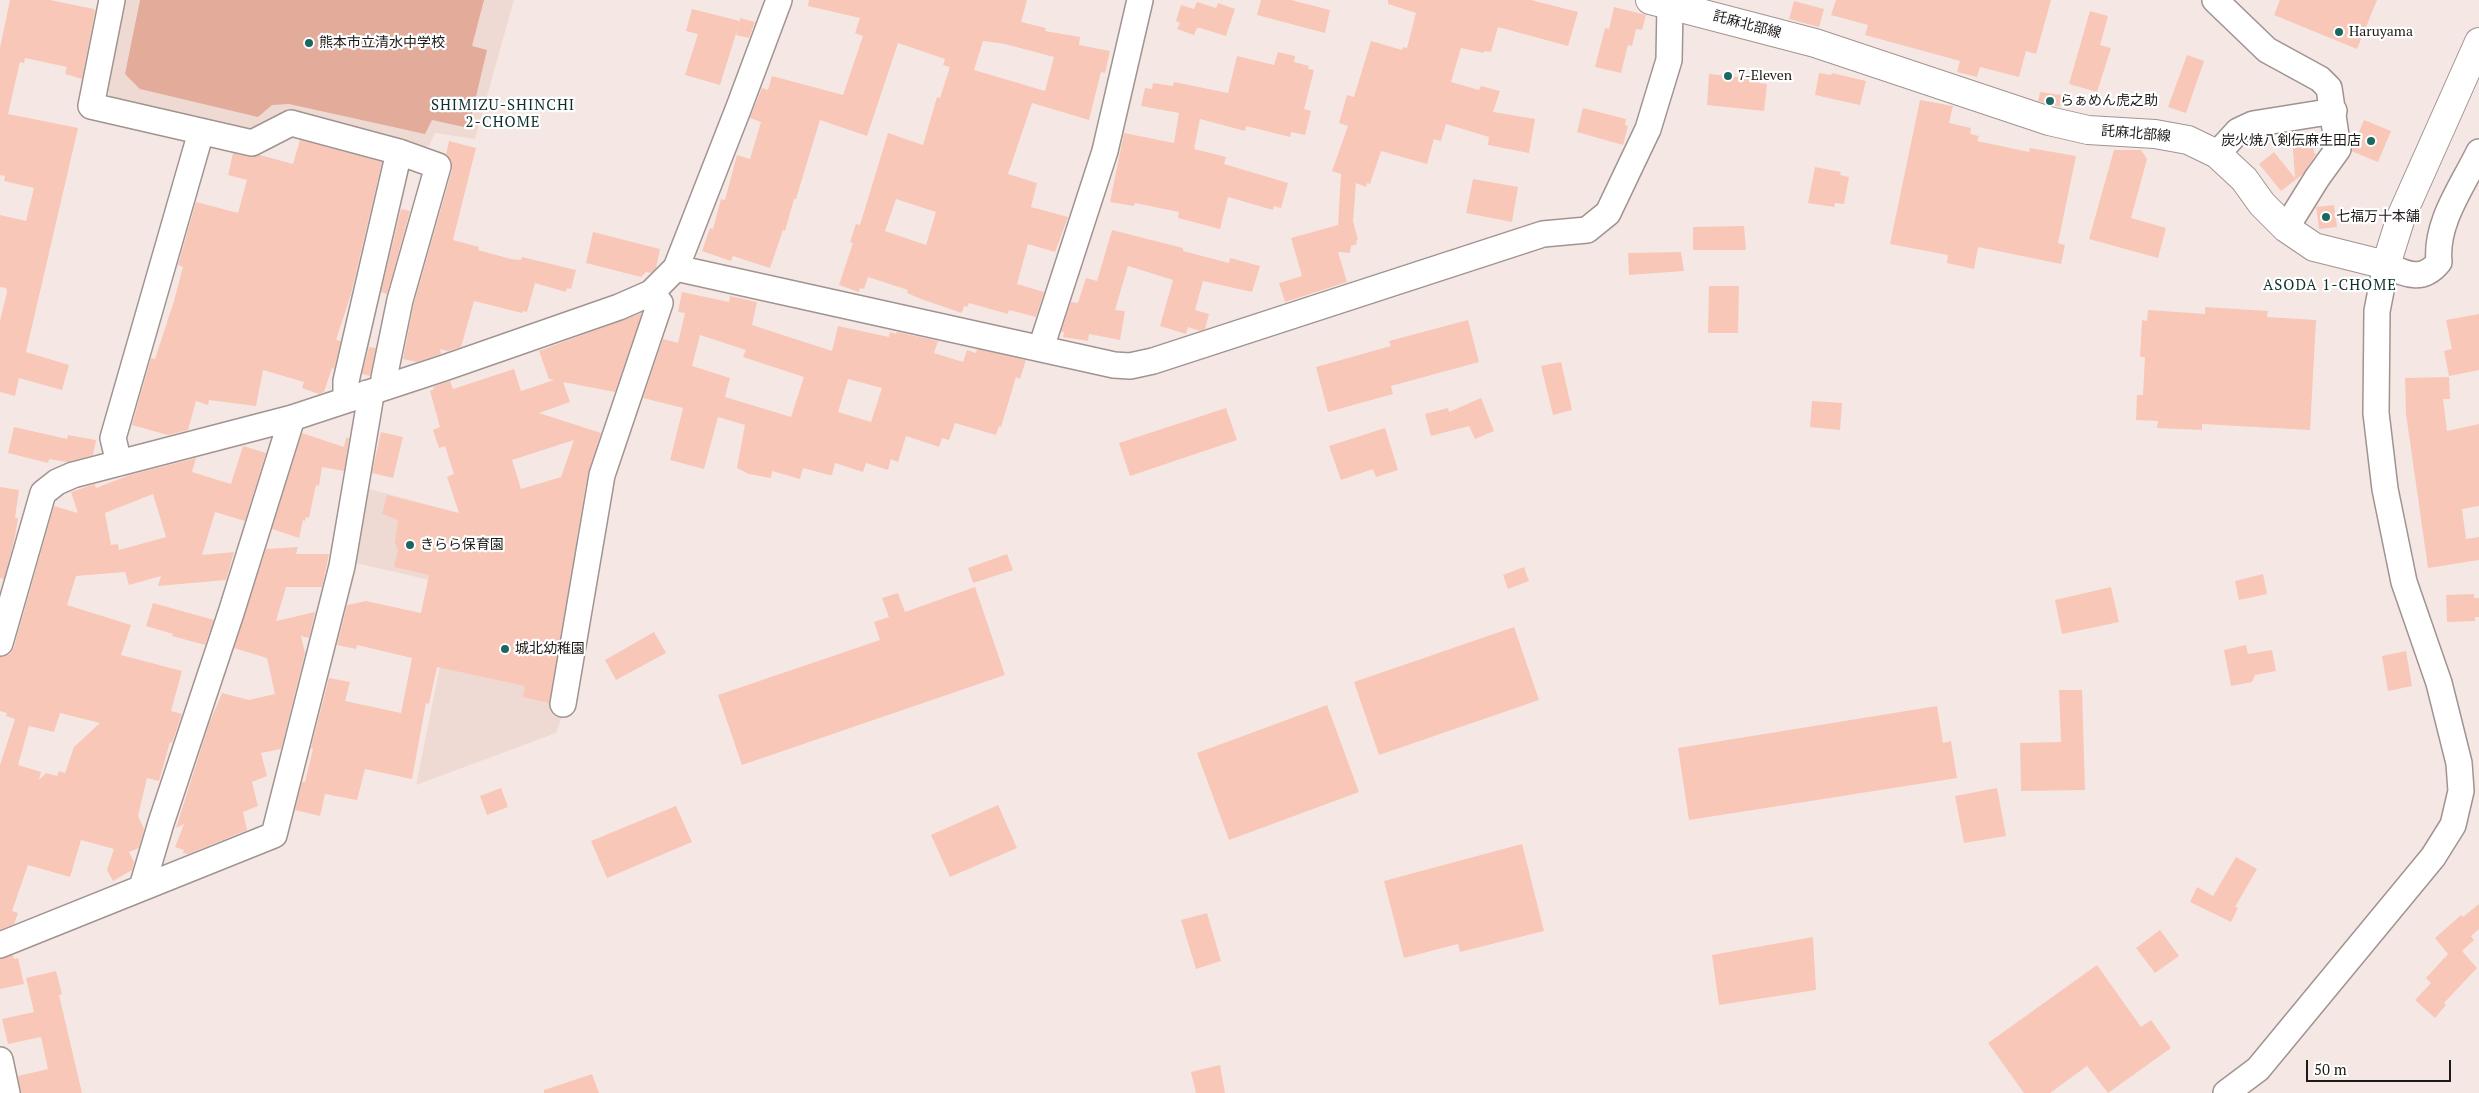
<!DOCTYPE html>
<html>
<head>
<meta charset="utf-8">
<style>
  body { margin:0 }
  #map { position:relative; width:2479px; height:1093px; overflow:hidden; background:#f5e8e4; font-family:"PT Serif",serif }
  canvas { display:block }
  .scale { position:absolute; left:2306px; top:1060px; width:145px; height:22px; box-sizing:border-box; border:2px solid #1e1a18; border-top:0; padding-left:6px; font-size:15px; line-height:18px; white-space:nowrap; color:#1e1a18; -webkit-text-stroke:4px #fff; paint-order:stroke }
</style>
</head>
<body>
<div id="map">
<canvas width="2479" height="1093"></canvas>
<div class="scale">50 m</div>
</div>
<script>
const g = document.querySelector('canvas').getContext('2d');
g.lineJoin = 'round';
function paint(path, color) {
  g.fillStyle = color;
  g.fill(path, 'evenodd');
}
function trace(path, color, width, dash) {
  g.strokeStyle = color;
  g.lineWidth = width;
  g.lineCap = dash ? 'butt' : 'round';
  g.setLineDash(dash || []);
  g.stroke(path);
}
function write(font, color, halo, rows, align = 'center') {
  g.font = font + ' "PT Serif","Noto Sans JP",serif';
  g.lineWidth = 4.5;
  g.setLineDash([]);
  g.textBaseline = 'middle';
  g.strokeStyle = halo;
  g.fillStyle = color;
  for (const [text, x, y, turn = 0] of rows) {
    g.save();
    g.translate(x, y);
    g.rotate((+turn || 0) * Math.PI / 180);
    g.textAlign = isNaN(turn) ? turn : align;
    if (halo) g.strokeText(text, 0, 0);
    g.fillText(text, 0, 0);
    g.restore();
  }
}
paint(new Path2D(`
  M124,0H514L475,139L435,133L429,146L419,148L289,118L258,134L116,103L110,97L106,85Z
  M366,488L473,517L455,586L356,563L351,555Z
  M476,516L586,543L563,713L556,733L416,785L456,587Z`), '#efdad3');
paint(new Path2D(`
  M140,0H484L472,46L487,50L470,122L464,127L432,120L425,134L289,104L272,105L258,117L140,89L125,74Z`), '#e2ab9a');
paint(new Path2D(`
  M10,0H50L94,9L95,11L82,79L65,74L67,67L25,58L24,63L20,62L8,114L78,128L26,352L69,365L62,390L19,378L15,396L0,392V321L7,292L6,288L0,287V215L26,221L34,188L4,181L5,176L0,175V48Z
  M809,0H1027L1021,22L1046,28L1045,31L1080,37L1079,45L1110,51L1105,73L1101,72L1089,120L1032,103L1008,174L1037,183L1031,207L1068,217L1055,252L1028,244L1017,284L1044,292L1036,317L1009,310L1008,314L969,303L967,307L964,306L962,313L921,299L907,293L908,290L868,277L864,289L860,288L859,292L839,285L853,243L850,242L856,224L860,225L888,133L923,145L937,97L940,98L950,67L943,65L945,59L898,43L867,136L820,120L796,199H794L785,231L783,230L770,268L733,256L731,261L702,251L710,228L713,229L721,199L725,200L737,155L750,159L761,122L750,118L762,88L768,90L772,76L843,95L863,36L855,33L860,18L808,6ZM983,41L1005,44L1054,57L1045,91L974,70ZM896,199L936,212L926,245L885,231Z
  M1261,0H1291L1330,10L1325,33L1257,15Z
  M1388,0H1531L1578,12L1568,46L1498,27L1491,52L1484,51V53L1461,48L1451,82L1479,90L1481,86L1500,91L1493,112L1535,119L1529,153L1488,145L1489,137L1446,124L1441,141L1434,139L1427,164L1381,151L1370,184L1367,183L1366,187L1356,183L1353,221L1358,240L1356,241L1357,244L1351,246L1350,253L1338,252L1347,282L1285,302L1279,283L1302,276L1291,238L1338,225L1341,174L1332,171L1348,126L1339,123L1347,95L1354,97L1371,41L1402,50L1403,47L1407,48L1416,13L1388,4Z
  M1836,0H2051L2036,54L2026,51L2019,77L1980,67L1977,77L1957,72L1960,61L1865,35L1868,25L1831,15Z
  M2280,0H2377L2357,49L2274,15Z
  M1794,1L1824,9L1819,27L1789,19Z
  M1197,2L1216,8L1218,3L1235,9L1226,36L1200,28H1197L1194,35L1177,29L1180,23L1176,21L1181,5L1194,9Z
  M1614,7L1646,15L1642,30L1636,29L1632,46L1628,45L1621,73L1595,67L1605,28L1609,29Z
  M692,9L740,21V18L755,22L749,38L736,35L739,24L720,85L685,75L698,34L686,31Z
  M2090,11L2108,16L2100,45L2111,48L2097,92L2069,84Z
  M1278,52L1295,56L1294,62L1309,66L1308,69L1314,70L1304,109L1311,111L1305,135L1291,132L1290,137L1246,126L1245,131L1200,119L1194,149L1226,157L1224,164L1288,183L1281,208L1274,206L1273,210L1228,197L1220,229L1178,218L1179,212L1135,203L1134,206L1110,202L1124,133L1174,143L1179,113L1141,106L1145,88L1152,89L1153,83L1173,86L1174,82L1228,93L1237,56L1274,65Z
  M2187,55L2204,61L2186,113L2168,107Z
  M1819,73L1831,75L1832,73L1866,81L1860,105L1815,95Z
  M1709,74L1759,79V83L1767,84L1764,111L1707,105Z
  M2040,92L2062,95L2060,107L2038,101Z
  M1920,100L1953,106L1949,123L1971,128L1970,134L1979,136L1977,141L2029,152L2030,148L2076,156L2058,243L2065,245L2061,264L1978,247L1974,269L1947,263L1948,255L1890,244Z
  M1583,108L1626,119L1625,125L1628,126L1623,145L1577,132Z
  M2364,120L2391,131L2378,162L2351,151Z
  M2313,134L2314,153L2316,154L2303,174L2281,191L2259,164L2274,152L2295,178L2292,135Z
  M300,140L382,162L351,294L336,340L341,341L334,369L332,368L324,392L319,394L302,388L304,382L263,370L256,406L209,400L208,405L196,401L188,430L168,435L132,425L151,358L155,359L174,301L183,267L178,265L196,202L238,213L247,180L228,175L233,153L249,157L260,155L293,164Z
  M449,141L476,148L453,240L479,247L478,250L511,259L521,260L522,257L576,270L571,289L567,288L566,292L535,283L527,312L523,311L522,313L474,301L461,347L448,351L440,349L441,354L417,362L403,359L414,303L452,170V162L446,155Z
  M2114,150H2141L2147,159L2131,218L2166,228L2158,258L2089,239Z
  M1815,167L1841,172L1840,175L1849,177L1844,204L1835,203L1834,207L1808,203Z
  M1473,179L1518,187L1512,222L1466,213Z
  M2334,205L2337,227L2319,229L2316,207Z
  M401,209L410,211L387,294L381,292Z
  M1744,226L1746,250H1693V227Z
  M1112,230L1183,248V251L1229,263L1230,258L1260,266L1252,292L1203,281L1195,310L1209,314L1205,329L1200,331L1188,327L1186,334L1160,326L1173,280L1128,266L1115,310L1125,311L1120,340L1089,334L1088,341L1063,337L1064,332H1061L1071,302L1078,303L1086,278L1097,281Z
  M593,232L660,249L656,268L651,273L646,272L641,277L586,263Z
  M1681,252L1684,271L1629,275L1628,253Z
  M1709,286H1739L1738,333H1708Z
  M682,292L729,302L730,296L757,302L752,325L832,351L838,326L889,337L890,332L896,334L897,332L938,341L934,353L963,362L967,350L976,353L977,349L1026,360L1020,379L1016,377L1001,427L999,426L996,435L955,423L949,440L942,438L939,447L906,436L898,462L891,459L888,470L866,463L863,472L835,463L832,475H829L803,468L800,479L772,471L771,478L749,474L737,468L745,425L718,417L704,469L670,460L683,408L643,398L663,339L678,343L685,313L678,312ZM700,335L746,350L743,357L804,377L791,417L725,397L730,378L692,366ZM848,379L882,388L871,422L838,412Z
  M2205,307L2268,311L2267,317L2316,320L2310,430L2202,424V430L2157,428L2158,421L2136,420L2137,395H2143L2145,357H2140L2142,320L2147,321L2148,310L2205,314Z
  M642,313L615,392L563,382L570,402L539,413L601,433L588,473L549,703L523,697L525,686L437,667L429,704L426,703L412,779L365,769L357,800L325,794L320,816L295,810L302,782H305L313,749L311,748L329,678L350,682L345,701L401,713L412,658L357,645L356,649L337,645L347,605L366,601L421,613L429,575L394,567L398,550L395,543L398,520L382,514L387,495L459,513L447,477L454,474L445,446L439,448L433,430L440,427L430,391L434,389L433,387L450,381L453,389L514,369L521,391L554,380L549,379L539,351ZM574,440L561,477L521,489L512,460Z
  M2479,314V370L2449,376L2444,351L2452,349L2446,320Z
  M1468,320L1479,362L1391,386L1393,394L1328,412L1316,367L1391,346L1389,341Z
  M369,347L376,348L370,376L362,374Z
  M1561,362L1572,410L1553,415L1541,366Z
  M2449,377L2450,399H2443L2447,431L2479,424V506L2462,509L2466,539L2479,537V560L2428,568L2406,414L2405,378Z
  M1481,398L1494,431L1475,439L1469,426L1431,436L1425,414L1448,408L1449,412Z
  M1812,401L1842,403L1840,430L1810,427Z
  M1226,408L1237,440L1130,476L1119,443Z
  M14,427L67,439L68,435L96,440L93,455L67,462L49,459L48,463L8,453Z
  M1385,428L1398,470L1376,477L1373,469L1341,480L1329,446Z
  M381,432L403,437L393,478L372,473Z
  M302,433L344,447L346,438H349L344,471L322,467L319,486L316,485L309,518L306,517L305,521L303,520L299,538L272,529Z
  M243,446L266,453L245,521L215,512L202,555L234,552L226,580L158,586L161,576L129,585L125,572L76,576L67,605L131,625L121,655L182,671L171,711L182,714L172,743L170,742L159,781L147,778L138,816L144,829L139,848L129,852L134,862L132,870L113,881L107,870L114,849L81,840L70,877L28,865L12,911L18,913L14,924L0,930V765L15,719L6,716L7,713L0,711V657L10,654L14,647L54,506L78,513L71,492L95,484L96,488L130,475L196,458L192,472L231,484ZM153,494L166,537L119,550L118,544L111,545L105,513ZM60,713L100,723L74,747L65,773L59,771L57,776L46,773L39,780L41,772L18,765L29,726L54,732Z
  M0,487L19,490L15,518H18L15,537L4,579L0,578Z
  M298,547L296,554H329L322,587H286L276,621L315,612L309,638L301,636L305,653L281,749L261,753L267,776L252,782L258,806L243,812L247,830L188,854L183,853L184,850L175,847L184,824L176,828L209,724L222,693L249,700L275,694L267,658L234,648L266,549Z
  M1007,554L1013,570L973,583L968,568Z
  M1524,567L1529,581L1508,589L1503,575Z
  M2263,574L2267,594L2239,600L2235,581Z
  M975,587L1005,675L742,765L718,695L880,640L874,622L889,617L882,598L898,593L905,612Z
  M2111,587L2119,622L2062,634L2055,600Z
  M2474,594V598H2479V617H2475V621L2447,622L2446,595Z
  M153,603L214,620L205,645L172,636L173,634L146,626Z
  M1514,627L1539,700L1379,755L1354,682Z
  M654,632L666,653L616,680L605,660Z
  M2246,645L2248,654L2272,650L2276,671L2255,675L2252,682L2231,686L2224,650Z
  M2406,651L2412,686L2388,691L2382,656Z
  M2059,690H2082L2085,790L2021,791L2020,743L2061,742Z
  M1327,705L1359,792L1229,840L1197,753Z
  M1937,706L1943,743L1951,741L1957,778L1689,820L1678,748Z
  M501,788L508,807L487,815L480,796Z
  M1997,788L2006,836L1964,843L1955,796Z
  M998,805L1017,848L950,877L931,835Z
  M676,806L692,842L607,878L591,841Z
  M1522,844L1544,931L1460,952L1458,944L1404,958L1384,881Z
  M2236,857L2257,869L2235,907L2238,908L2231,922L2190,902L2197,887L2213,896Z
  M2479,904V929L2471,936L2474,940L2462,951L2477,968L2444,1003L2446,1005L2435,1018L2415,1000L2431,983L2426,978L2448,954L2435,938L2461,915L2463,917Z
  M1207,913L1221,961L1196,969L1181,920Z
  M2160,930L2179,956L2155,973L2136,948Z
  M1813,937L1816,990L1719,1005L1712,955Z
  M13,955L14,959L18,958L24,984L0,989V959Z
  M2097,965L2141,1027L2151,1020L2171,1048L2108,1093L2087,1066L2050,1093H2024L1988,1043Z
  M56,971L62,994L59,995L82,1093H21L18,1076L48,1069L41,1037L8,1044L2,1019L34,1012L26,978Z
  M1220,1065L1225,1093H1196L1191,1072Z
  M592,1074L599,1093H544V1090Z`), '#f8c7b8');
const minor = new Path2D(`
  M112,0L91,106L252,143L291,123L399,152L438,166L400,300L384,378L386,387
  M2215,0L2267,50L2320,79L2329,88L2338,149L2317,178L2286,228
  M2217,154L2238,131L2253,124L2334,111
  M676,268L1114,365L1130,366L1153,361L1543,234L1587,230L1608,213L1648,129L1669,60L1670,5
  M1041,348L1105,151L1140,0
  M346,400V381L399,152
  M119,463L113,438L201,132
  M0,643L43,493L57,482L73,475L292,418L444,368L619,307L651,293L676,268L739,107L779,0
  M563,704L602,475L660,303L651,293
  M142,887L161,823L231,613L292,418
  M0,945L274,835L342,566L370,401L367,393
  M0,1060L7,1093
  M2226,1093L2258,1069L2433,857L2453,825L2461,791L2459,763L2439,683L2404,582L2385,489L2376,413L2377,311L2386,265C2406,274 2422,283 2439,262C2435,223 2462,187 2479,152`);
const major = new Path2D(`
  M1650,0L1815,43L2049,121L2088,130L2155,134L2188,140L2217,154L2244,179L2262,204L2286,228L2314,247L2386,265L2401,217L2479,42`);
trace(minor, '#a09390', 28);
trace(major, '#a09390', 30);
trace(minor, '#fff', 25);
trace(major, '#fff', 28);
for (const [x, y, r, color] of [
  [2339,32,5,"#1b6761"],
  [309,43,5,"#1b6761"],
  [1728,76,5,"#1b6761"],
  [2050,101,5,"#1b6761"],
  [2371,141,5,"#1b6761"],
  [2326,217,5,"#1b6761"],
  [410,545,5,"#1b6761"],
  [505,649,5,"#1b6761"]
]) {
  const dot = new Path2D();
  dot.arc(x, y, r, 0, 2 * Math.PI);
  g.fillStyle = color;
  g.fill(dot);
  trace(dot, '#fff', 2);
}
write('14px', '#1e1a18', '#fff', [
  ["託麻北部線",1747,25,15],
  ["託麻北部線",2136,134,5]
]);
write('14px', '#1e1a18', '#fff', [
  ["Haruyama",2349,32],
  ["熊本市立清水中学校",319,43],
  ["7-Eleven",1738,76],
  ["らぁめん虎之助",2060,101],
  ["炭火焼八剣伝麻生田店",2361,141,"right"],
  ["七福万十本舗",2336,217],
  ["きらら保育園",420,545],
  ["城北幼稚園",515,649]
], 'left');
g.letterSpacing = '1px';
write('15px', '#0d302d', '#fff', [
  ["SHIMIZU-SHINCHI",503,106],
  ["2-CHOME",503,123],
  ["ASODA 1-CHOME",2330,286]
]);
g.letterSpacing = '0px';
</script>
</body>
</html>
